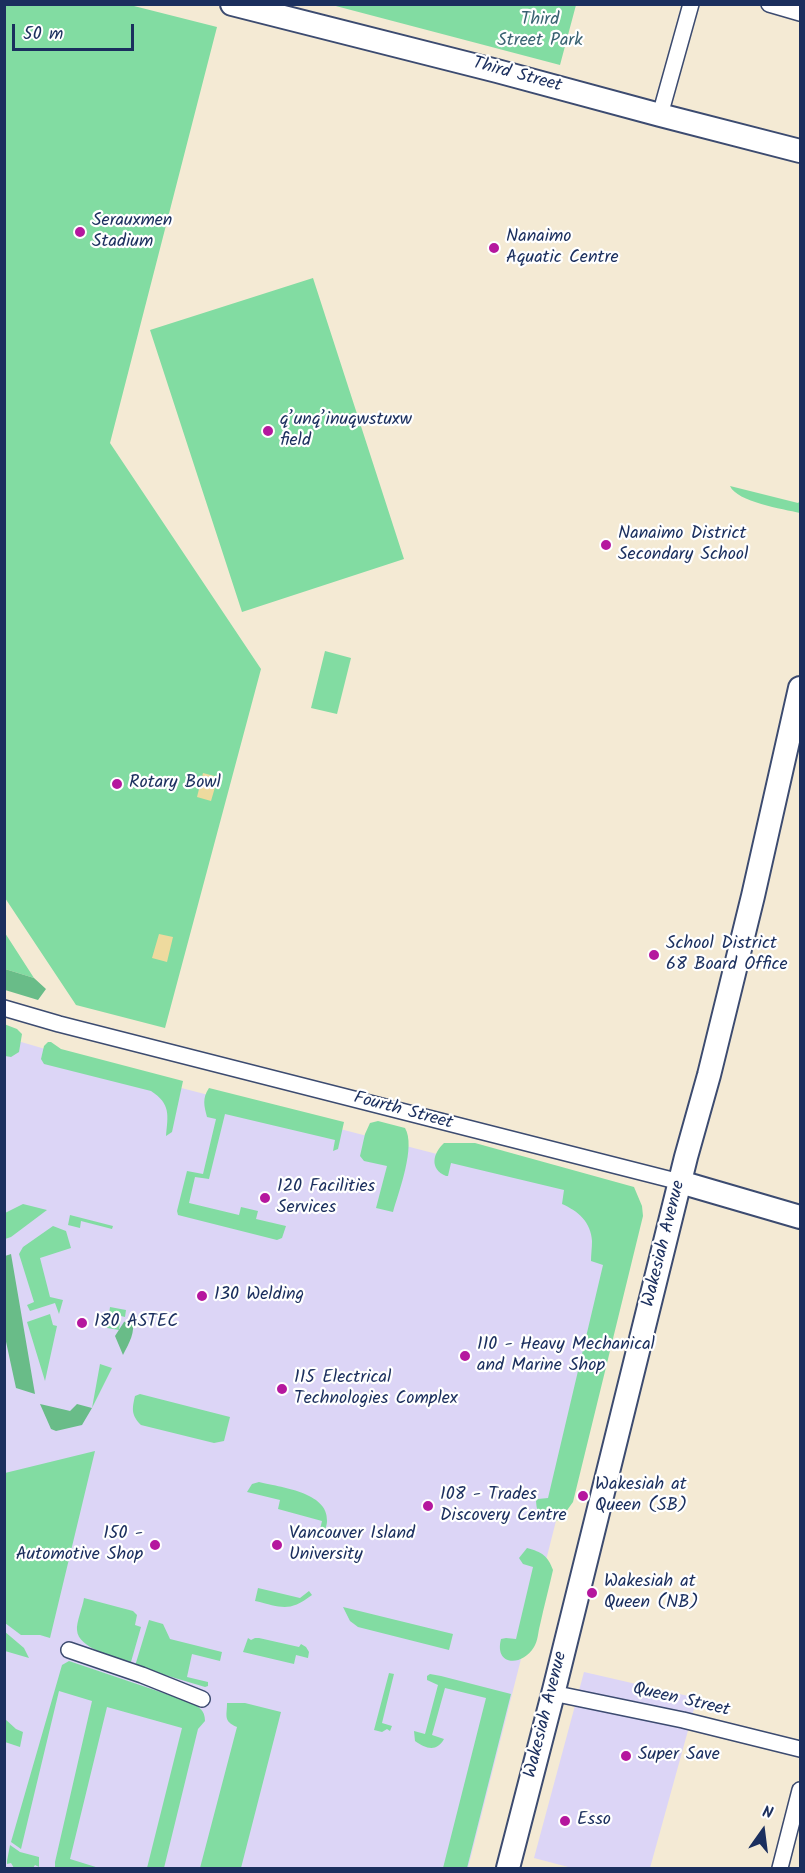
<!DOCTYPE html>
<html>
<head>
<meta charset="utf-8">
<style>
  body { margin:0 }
  #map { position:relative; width:805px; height:1873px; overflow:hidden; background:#f4ead4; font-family:Kalam,sans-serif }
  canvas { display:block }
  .frame { position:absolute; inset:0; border:6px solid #1b2f5e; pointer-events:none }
  .north { position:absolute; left:733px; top:1801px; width:60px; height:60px; -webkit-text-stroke:4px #fff; paint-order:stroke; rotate:14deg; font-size:16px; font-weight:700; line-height:24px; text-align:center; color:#1b2f5e }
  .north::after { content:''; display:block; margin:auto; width:21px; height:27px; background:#1b2f5e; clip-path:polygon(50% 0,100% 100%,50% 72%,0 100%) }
  .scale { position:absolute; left:12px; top:24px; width:122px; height:27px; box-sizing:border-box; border:3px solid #1b2f5e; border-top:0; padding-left:8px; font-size:18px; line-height:21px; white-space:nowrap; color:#1b2f5e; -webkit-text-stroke:4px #fff; paint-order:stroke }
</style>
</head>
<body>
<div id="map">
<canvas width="805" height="1873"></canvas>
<div class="frame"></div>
<div class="north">N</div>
<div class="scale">50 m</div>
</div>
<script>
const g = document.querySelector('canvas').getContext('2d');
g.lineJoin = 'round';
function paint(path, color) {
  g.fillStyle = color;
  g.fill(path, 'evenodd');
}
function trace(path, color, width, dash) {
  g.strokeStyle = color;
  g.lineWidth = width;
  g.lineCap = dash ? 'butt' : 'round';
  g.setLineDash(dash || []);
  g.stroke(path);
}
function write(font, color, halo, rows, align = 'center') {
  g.font = font + ' Kalam,sans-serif';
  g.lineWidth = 4.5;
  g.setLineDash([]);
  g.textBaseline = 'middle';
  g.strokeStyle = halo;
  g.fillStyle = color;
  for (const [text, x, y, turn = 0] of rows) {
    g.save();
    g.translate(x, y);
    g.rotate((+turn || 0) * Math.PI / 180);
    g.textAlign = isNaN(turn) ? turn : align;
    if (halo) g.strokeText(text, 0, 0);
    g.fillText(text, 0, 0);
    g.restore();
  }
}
paint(new Path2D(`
  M4,1037L162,1083L615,1200L632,1221L468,1868H5Z
  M584,1672L697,1698L650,1868H572L534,1858Z`), '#dcd5f6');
paint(new Path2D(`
  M5,5H130L217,27L110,443L261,669L165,1028L76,1005L5,898Z
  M332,5H576L560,65Z
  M313,278L404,559L242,612L150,330Z
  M730,486L798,503L800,501V513C783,509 737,502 730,486Z
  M325,651L351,658L337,714L311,708Z
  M5,933L34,978L5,969Z
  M4,1024L17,1029L22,1034L19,1052L11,1057L5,1056Z
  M48,1042H51L61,1049L183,1081L172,1132L166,1136C168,1115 171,1104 151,1091L44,1064L41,1059L44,1046Z
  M209,1088L344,1122L338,1149L333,1151L335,1140L225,1114L209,1179L195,1177L189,1203L239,1215L241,1207L258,1211L256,1219L286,1226L282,1238L277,1240L178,1215L177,1211L187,1171L203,1174L216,1119L207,1117C204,1106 202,1098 209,1088Z
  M378,1121L405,1128C416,1146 399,1191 393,1212L376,1208L387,1166L364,1161L360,1156L365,1134L370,1123Z
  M444,1143H475L634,1187L642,1206L643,1216L573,1502L560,1520C543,1523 537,1518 536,1501L538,1499L548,1498L603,1265L591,1261C591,1254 592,1248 592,1241C591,1222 578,1211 562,1204L564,1190L451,1163L448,1176H446C429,1169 433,1153 444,1143Z
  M23,1204L47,1210L11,1237L5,1239V1213Z
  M70,1215L113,1226L112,1229L81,1221L80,1228L68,1225Z
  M53,1226L66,1231L71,1248L40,1258L50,1297L63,1300L59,1314L55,1303L30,1311L27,1305L34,1302L19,1254L23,1247Z
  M110,1307L126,1310L125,1317L121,1316L119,1330L107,1328Z
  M50,1314L53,1325L57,1326L45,1381L27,1322Z
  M100,1364L112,1368L92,1408Z
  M140,1394L230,1417L224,1441L214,1443L141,1425C131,1415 132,1409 135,1396Z
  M95,1451L50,1638L40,1635H21L5,1623V1473Z
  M259,1482C279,1487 329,1492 327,1521C327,1526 324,1533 322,1539L318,1538L322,1521L278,1509L280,1500L247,1492L252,1484Z
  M527,1548C542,1552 548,1556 553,1570C549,1588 544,1606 540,1625C538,1632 538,1641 534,1647C522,1667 494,1666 501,1639L506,1638L516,1639L533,1567L523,1564L519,1558Z
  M258,1588L300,1598L309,1591L312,1595C288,1613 282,1607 255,1601Z
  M84,1598L133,1611L137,1615L135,1625L141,1627L131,1662C116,1657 78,1649 77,1630C76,1623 83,1606 84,1598Z
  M343,1607L453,1634L449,1650L358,1627L350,1621Z
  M149,1620L163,1624L170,1639L222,1652L220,1661L192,1654L187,1677L208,1682V1686L205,1687L135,1666Z
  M4,1631L24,1648L29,1658L5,1651Z
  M248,1638L251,1640L255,1638H259L299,1647L301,1644L306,1647L309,1652L308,1658L296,1655L294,1664L243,1652Z
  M69,1661L190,1702C199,1707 205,1710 205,1721L198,1729L164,1868H147L182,1728L107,1707L70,1859L99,1868H55V1862L92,1701L59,1691L21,1849L11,1842L62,1665Z
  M389,1673L394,1674L382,1723L392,1726L390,1731L387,1729L382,1732L374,1730Z
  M430,1674L441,1676L511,1694L467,1868H443L486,1698L445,1688L432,1735L444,1739C437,1752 426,1749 415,1741L414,1731L425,1734L438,1685L427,1680V1676Z
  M227,1703H245L281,1712L241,1868H200L237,1727C223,1721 227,1716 227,1703Z
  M4,1718L16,1729L23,1732L20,1747L5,1742Z
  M10,1845L20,1852L39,1857V1867L35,1865L33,1868H14L11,1863L7,1864V1861Z`), '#82dca2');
paint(new Path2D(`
  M5,969L34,978L46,989L38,1000L5,990Z
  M11,1254L35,1394L16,1388L5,1337V1256Z
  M132,1319C136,1332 129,1343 123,1355L115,1336L124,1322Z
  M40,1404L66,1410L70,1411L77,1404L92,1408L82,1425L56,1431L51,1429Z`), '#69bc88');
paint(new Path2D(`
  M203,773L218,777L211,801L197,797Z
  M159,934L173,937L167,962L152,958Z`), '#eeda9e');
const street = new Path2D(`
  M769,4L800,13
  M660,115L691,4
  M4,1008L59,1024L680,1182
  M69,1650L142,1675L202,1699
  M554,1690L562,1695L683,1720L800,1749
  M780,1868L800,1790`);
const secondary = new Path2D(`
  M232,4L497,71L660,115L800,151
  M680,1182L800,1217
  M508,1868L554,1690L686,1157L709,1075L753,896L800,688`);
trace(street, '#3c4b70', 18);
trace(secondary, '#3c4b70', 26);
trace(street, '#fff', 15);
trace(secondary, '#fff', 22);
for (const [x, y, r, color] of [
  [80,232,6,"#b5179e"],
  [494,248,6,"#b5179e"],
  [268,431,6,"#b5179e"],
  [606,545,6,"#b5179e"],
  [117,784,6,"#b5179e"],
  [654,955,6,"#b5179e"],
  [265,1198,6,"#b5179e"],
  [202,1296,6,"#b5179e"],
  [82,1323,6,"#b5179e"],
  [465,1356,6,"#b5179e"],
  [282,1389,6,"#b5179e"],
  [583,1496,6,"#b5179e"],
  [428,1506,6,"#b5179e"],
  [155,1545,6,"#b5179e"],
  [277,1545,6,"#b5179e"],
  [592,1593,6,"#b5179e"],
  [626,1756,6,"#b5179e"],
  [565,1821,6,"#b5179e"]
]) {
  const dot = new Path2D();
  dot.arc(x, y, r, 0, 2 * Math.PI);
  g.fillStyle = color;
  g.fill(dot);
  trace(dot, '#fff', 2);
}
write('18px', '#3a6372', '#fff', [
  ["Third",540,21],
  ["Street Park",540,42]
]);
write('18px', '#1b2f5e', '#fff', [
  ["Third Street",517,76,15],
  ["Fourth Street",403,1112,15],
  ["Wakesiah Avenue",665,1244,-76],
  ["Queen Street",681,1701,13],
  ["Wakesiah Avenue",547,1715,-76]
]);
write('18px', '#1b2f5e', '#fff', [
  ["Serauxmen",92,222],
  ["Stadium",92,243],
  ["Nanaimo",506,238],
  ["Aquatic Centre",506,259],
  ["q’unq’inuqwstuxw",280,421],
  ["field",280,442],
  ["Nanaimo District",618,535],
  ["Secondary School",618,556],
  ["Rotary Bowl",129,784],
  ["School District",666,945],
  ["68 Board Office",666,966],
  ["120 Facilities",277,1188],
  ["Services",277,1209],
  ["130 Welding",214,1296],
  ["180 ASTEC",94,1323],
  ["110 - Heavy Mechanical",477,1346],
  ["and Marine Shop",477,1367],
  ["115 Electrical",294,1379],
  ["Technologies Complex",294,1400],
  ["Wakesiah at",595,1486],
  ["Queen (SB)",595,1507],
  ["108 - Trades",440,1496],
  ["Discovery Centre",440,1517],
  ["150 -",143,1535,"right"],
  ["Automotive Shop",143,1556,"right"],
  ["Vancouver Island",289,1535],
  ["University",289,1556],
  ["Wakesiah at",604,1583],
  ["Queen (NB)",604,1604],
  ["Super Save",638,1756],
  ["Esso",577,1821]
], 'left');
</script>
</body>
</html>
